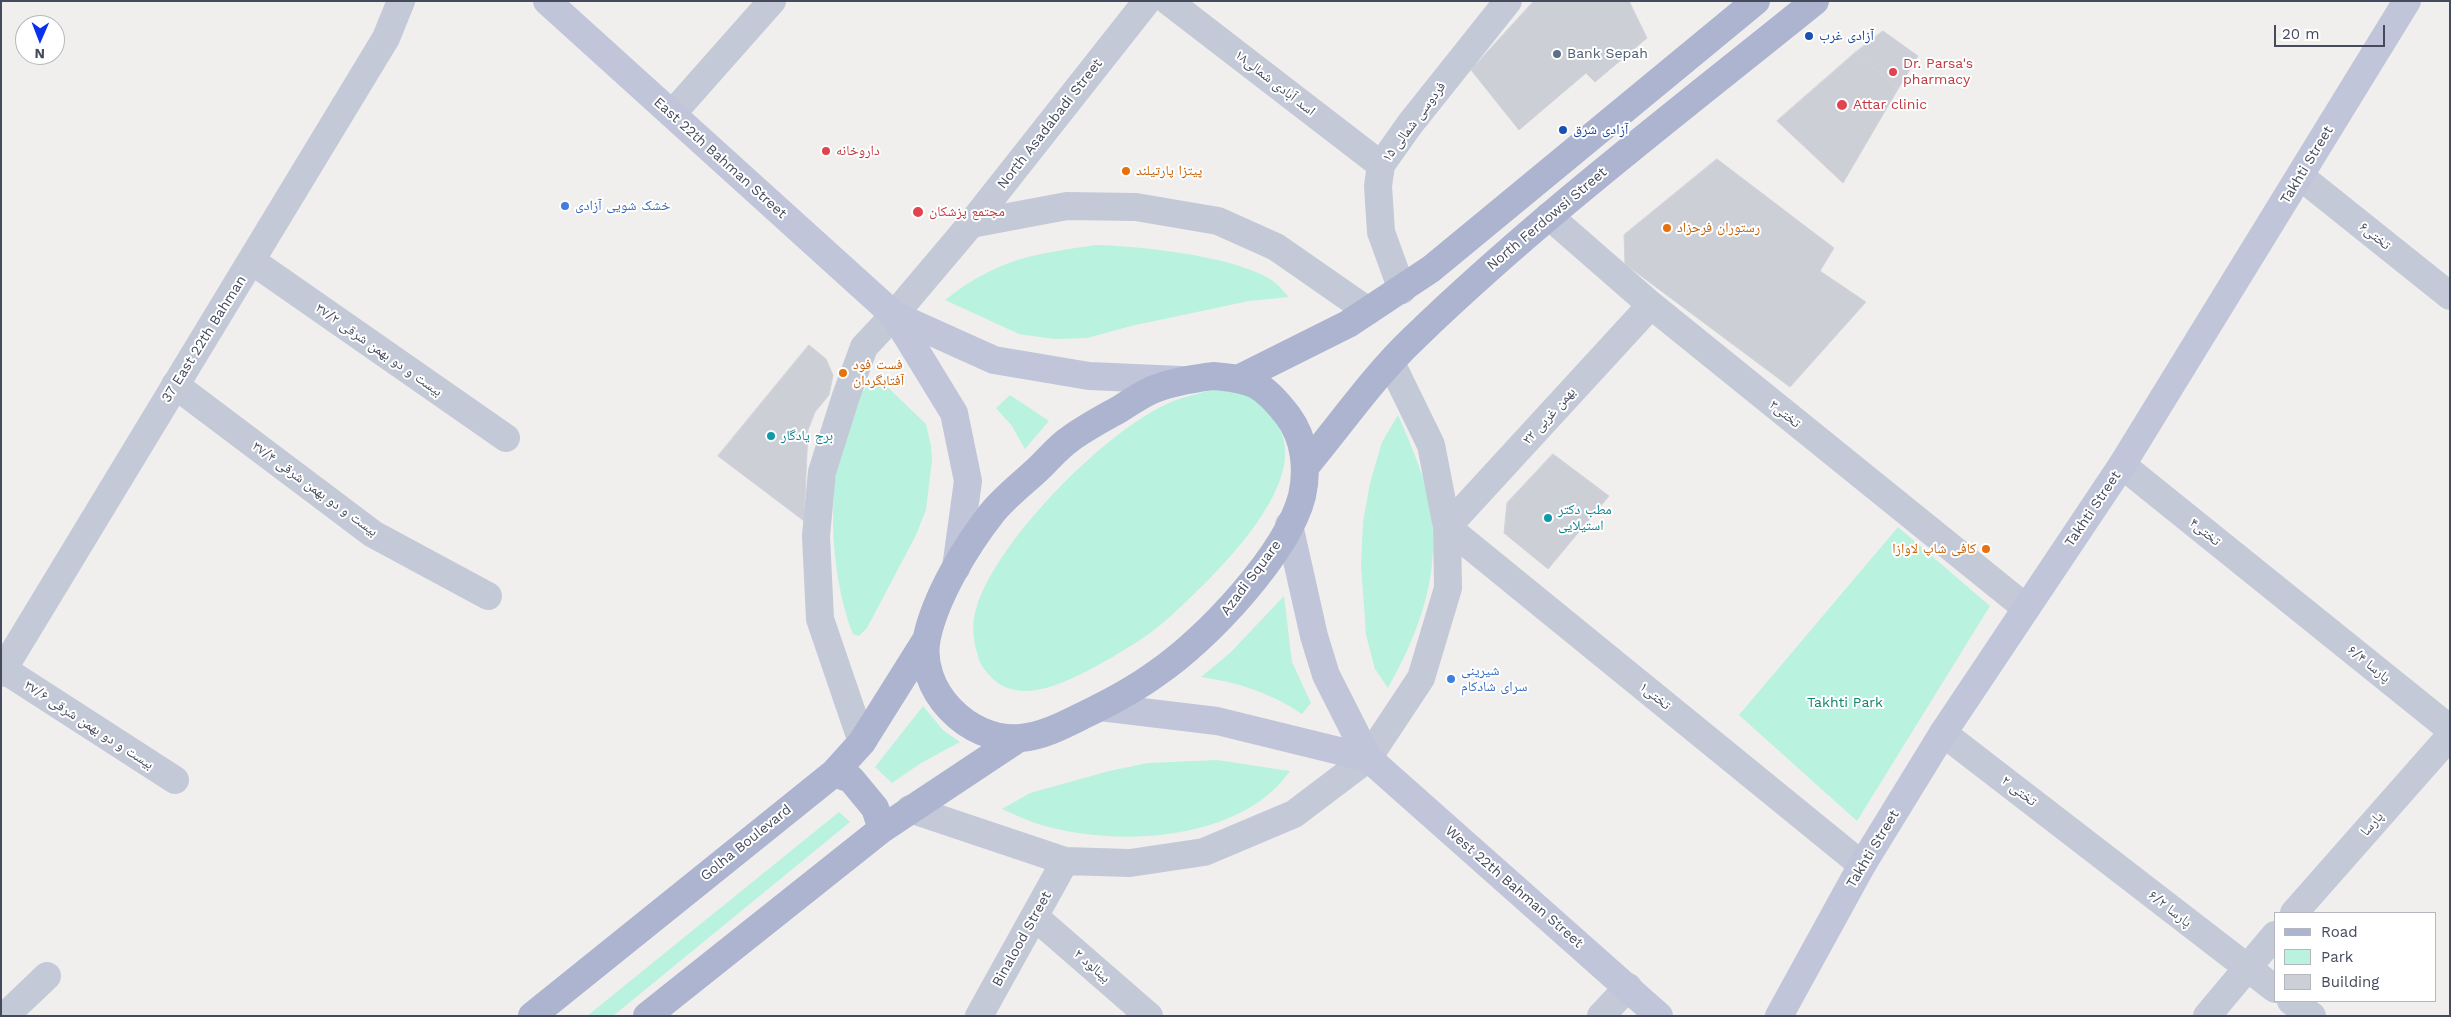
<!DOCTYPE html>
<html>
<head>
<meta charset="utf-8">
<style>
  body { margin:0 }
  #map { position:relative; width:2451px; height:1017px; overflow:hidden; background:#f1efee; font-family:"Work Sans",sans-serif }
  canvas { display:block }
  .frame { position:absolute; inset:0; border:2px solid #454b5d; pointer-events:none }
  .legend { position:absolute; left:2274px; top:912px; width:162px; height:90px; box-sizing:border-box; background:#fff; border:1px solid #b5b7be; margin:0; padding:6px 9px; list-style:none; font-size:15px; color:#454b5d }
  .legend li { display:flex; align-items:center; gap:10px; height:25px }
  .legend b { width:25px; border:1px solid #b5b7be }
  .north { position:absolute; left:15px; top:15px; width:50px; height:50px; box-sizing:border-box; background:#fff; border:1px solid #b5b7be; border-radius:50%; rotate:181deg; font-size:14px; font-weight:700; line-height:20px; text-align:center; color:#454b5d }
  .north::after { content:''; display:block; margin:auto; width:18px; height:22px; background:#0b30ee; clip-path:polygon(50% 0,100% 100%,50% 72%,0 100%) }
  .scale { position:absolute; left:2274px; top:25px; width:111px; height:22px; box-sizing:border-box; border:2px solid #454b5d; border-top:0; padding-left:6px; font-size:15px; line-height:18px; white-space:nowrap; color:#454b5d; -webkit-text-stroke:4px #fff; paint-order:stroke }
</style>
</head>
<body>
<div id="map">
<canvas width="2451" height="1017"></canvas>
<div class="frame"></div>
<ul class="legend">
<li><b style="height:6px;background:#acb4d0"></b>Road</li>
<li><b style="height:14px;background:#b9f2df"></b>Park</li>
<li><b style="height:14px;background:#cdcfd7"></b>Building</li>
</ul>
<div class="north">N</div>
<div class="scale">20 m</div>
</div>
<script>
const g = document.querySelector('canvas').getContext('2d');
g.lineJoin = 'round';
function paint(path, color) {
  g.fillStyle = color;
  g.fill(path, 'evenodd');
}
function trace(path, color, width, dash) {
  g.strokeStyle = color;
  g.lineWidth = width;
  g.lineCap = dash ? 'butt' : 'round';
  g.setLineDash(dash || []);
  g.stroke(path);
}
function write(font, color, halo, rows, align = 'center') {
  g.font = font + ' "Work Sans","Noto Naskh Arabic",sans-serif';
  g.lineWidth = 4;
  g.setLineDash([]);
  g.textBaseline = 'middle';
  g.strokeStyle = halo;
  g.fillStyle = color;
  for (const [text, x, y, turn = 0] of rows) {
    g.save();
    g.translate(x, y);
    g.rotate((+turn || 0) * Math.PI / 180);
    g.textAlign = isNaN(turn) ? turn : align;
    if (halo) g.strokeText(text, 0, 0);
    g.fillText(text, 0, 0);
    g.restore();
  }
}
paint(new Path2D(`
  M1096,245C1140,246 1233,256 1270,279C1277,283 1283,291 1289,297L1249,301L1131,326L1087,338L1054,339L1019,334L945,300C997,259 1033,254 1096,245Z
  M877,377L926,424L931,446L932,460L926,510L915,537L867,628L859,636L853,634C827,566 824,462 859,397C863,390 872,383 877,377Z
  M1212,390C1246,390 1248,392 1271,417C1325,473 1211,579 1173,614C1152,634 1125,650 1100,664C1069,681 1019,708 990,676C984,669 980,665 978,656C973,640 971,623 977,606C998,539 1110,425 1176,400C1187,396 1200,393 1212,390Z
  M1010,395L1049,421L1025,449L1012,426L996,408Z
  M1398,415C1406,433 1414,452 1421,472C1448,550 1427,619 1388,688L1375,669L1366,635L1361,565L1363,522L1370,483L1382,442Z
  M1898,527L1990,606L1857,821L1739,715Z
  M1284,596L1292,662L1311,703L1302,714C1271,693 1237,682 1201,677L1230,653Z
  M923,706L943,730L960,742L921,763L892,783L875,767Z
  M1217,760L1290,771C1241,842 1114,848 1038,824C1026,820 1014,814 1002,809L1030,793L1109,771L1148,763Z
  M839,812L850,822L613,1016H587Z`), '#b9f2df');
const building = new Path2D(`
  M1534,1H1629L1647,38L1595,82L1586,73L1519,130L1471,70Z
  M1883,31L1918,56L1898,89L1856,52Z
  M1856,52L1898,89L1843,183L1777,121Z
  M1717,159L1834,248L1820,271L1866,302L1790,387L1625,264L1624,235Z
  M809,345L826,359L833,375L829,395L815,412L808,430L804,521L718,456Z
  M1553,454L1609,496L1548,569L1504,533L1507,503Z`);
paint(building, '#cdcfd7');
trace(building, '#d2d2db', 1);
trace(new Path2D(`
  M1168,1L1381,165
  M672,114L772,1
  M2300,176L2450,296
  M1549,216L1651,305L2026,608
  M971,224L1067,206L1136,207L1218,221L1276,247L1368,311
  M252,261L506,438
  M1651,305L1447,527L1862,865
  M175,385L373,534L488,596
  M2122,465L2450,729
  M3,669L175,780
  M1943,733L2275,989
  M862,742L820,619L816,536L822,472L846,396L864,347L894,315
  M910,809L1065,861L1130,863L1204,852L1294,814L1368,758L1421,678L1448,588L1447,527L1431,445L1391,363
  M2294,913L2450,736
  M1035,917L1149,1016
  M2291,1001L2312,1016
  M5,1016L47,976
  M979,1016L1065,861
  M1601,1016L1628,987
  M2207,1016L2275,935`), '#c4c9d7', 28);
trace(new Path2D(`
  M1402,290L1381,232L1378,186L1381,165L1410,124L1508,1
  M894,315L971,224L1147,1
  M1,673L386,38L401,1`), '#c4c9d7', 28);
trace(new Path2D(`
  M547,1L894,315L954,413L968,481L956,568
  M894,315L994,360L1089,376L1181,380
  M1289,525L1314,636L1326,675L1368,758L1659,1016
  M1100,707L1217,721L1368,758
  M1779,1016L1862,865L1943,733L2122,465L2407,1`), '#c0c5d9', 28);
trace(new Path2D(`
  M1213,376C1253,379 1263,384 1288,416C1305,439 1308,469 1302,496C1287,554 1206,640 1157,673C1135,689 1109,703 1084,715C1064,725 1043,736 1021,738C968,743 916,689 927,637C936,596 966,546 992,513C1005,497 1022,484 1037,470C1048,460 1058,447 1070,439C1085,428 1102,419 1118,410C1129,403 1141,395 1152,390C1171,382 1193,379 1213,376Z
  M1240,378L1348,324L1431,269L1756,1
  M1306,466C1340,425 1375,375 1413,339C1539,217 1679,111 1815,1
  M834,773L851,779L875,808L882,829
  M532,1016L834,773L862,742L926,640
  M647,1016L882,829L1019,738`), '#acb4d0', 28);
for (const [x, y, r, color] of [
  [1809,36,5,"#1a4fb4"],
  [1557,54,5,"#5c6f8a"],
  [1893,72,5,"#e0444e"],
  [1842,105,6,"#e0444e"],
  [1563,130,5,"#1a4fb4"],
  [826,151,5,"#e0444e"],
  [1126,171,5,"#e8710a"],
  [565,206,5,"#3f7fe0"],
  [918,212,6,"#e0444e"],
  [1667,228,5,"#e8710a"],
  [843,373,5,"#e8710a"],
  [771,436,5,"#0f9aa8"],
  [1548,518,5,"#0f9aa8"],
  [1986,549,5,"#e8710a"],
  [1451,679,5,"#3f7fe0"]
]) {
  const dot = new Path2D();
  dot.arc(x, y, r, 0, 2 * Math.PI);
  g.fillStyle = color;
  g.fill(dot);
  trace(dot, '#fff', 2);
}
write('14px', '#164399', '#fff', [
  ["آزادی غرب",1819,36],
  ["آزادی شرق",1573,130]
], 'left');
write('14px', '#4e5e75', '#fff', [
  ["Bank Sepah",1567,54]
], 'left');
write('14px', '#be3a42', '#fff', [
  ["Dr. Parsa's",1903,64],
  ["pharmacy",1903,80],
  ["Attar clinic",1853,105],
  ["داروخانه",836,151],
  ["مجتمع پزشکان",929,212]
], 'left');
write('14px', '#454b5d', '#fff', [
  ["اسد آبادی شمالی۱۸",1275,83,38],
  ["فردوسی شمالی ۱۵",1414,122,-53],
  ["North Asadabadi Street",1050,124,-52],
  ["East 22th Bahman Street",720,158,42],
  ["Takhti Street",2307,165,-59],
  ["North Ferdowsi Street",1547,219,-40],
  ["تختی۶",2375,236,39],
  ["37 East 22th Bahman",204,339,-58],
  ["بیست و دو بهمن شرقی ۳۷/۲",379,350,35],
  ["تختی۳",1785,414,39],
  ["۲۲ بهمن غربی",1549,416,-48],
  ["بیست و دو بهمن شرقی ۳۷/۴",315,489,36],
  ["Takhti Street",2093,509,-56],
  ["تختی۴",2205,532,39],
  ["Azadi Square",1251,578,-53],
  ["پارسا ۶/۴",2369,664,39],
  ["تختی۱",1655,696,39],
  ["بیست و دو بهمن شرقی ۳۷/۶",89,725,33],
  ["تختی ۲",2019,791,38],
  ["پارسا",2372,824,-49],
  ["Golha Boulevard",746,843,-39],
  ["Takhti Street",1873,849,-59],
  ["West 22th Bahman Street",1514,887,41],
  ["پارسا ۶/۲",2170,909,38],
  ["Binalood Street",1022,939,-61],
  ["بینالود ۲",1092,966,41]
]);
write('14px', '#c56008', '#fff', [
  ["پیتزا پارتیلند",1136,171],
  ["رستوران فرحزاد",1677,228],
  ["فست فود",853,365],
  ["آفتابگردان",853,381],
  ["كافى شاپ لاوازا",1976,549,"right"]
], 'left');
write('14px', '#366cbe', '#fff', [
  ["خشک شویی آزادی",575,206],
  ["شیرینی",1461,671],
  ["سرای شادکام",1461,687]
], 'left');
write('14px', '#0d838f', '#fff', [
  ["برج یادگار",781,436],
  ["مطب دکتر",1558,510],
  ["استیلایی",1558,526]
], 'left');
write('14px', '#10856a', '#fff', [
  ["Takhti Park",1845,703]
]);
</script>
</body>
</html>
